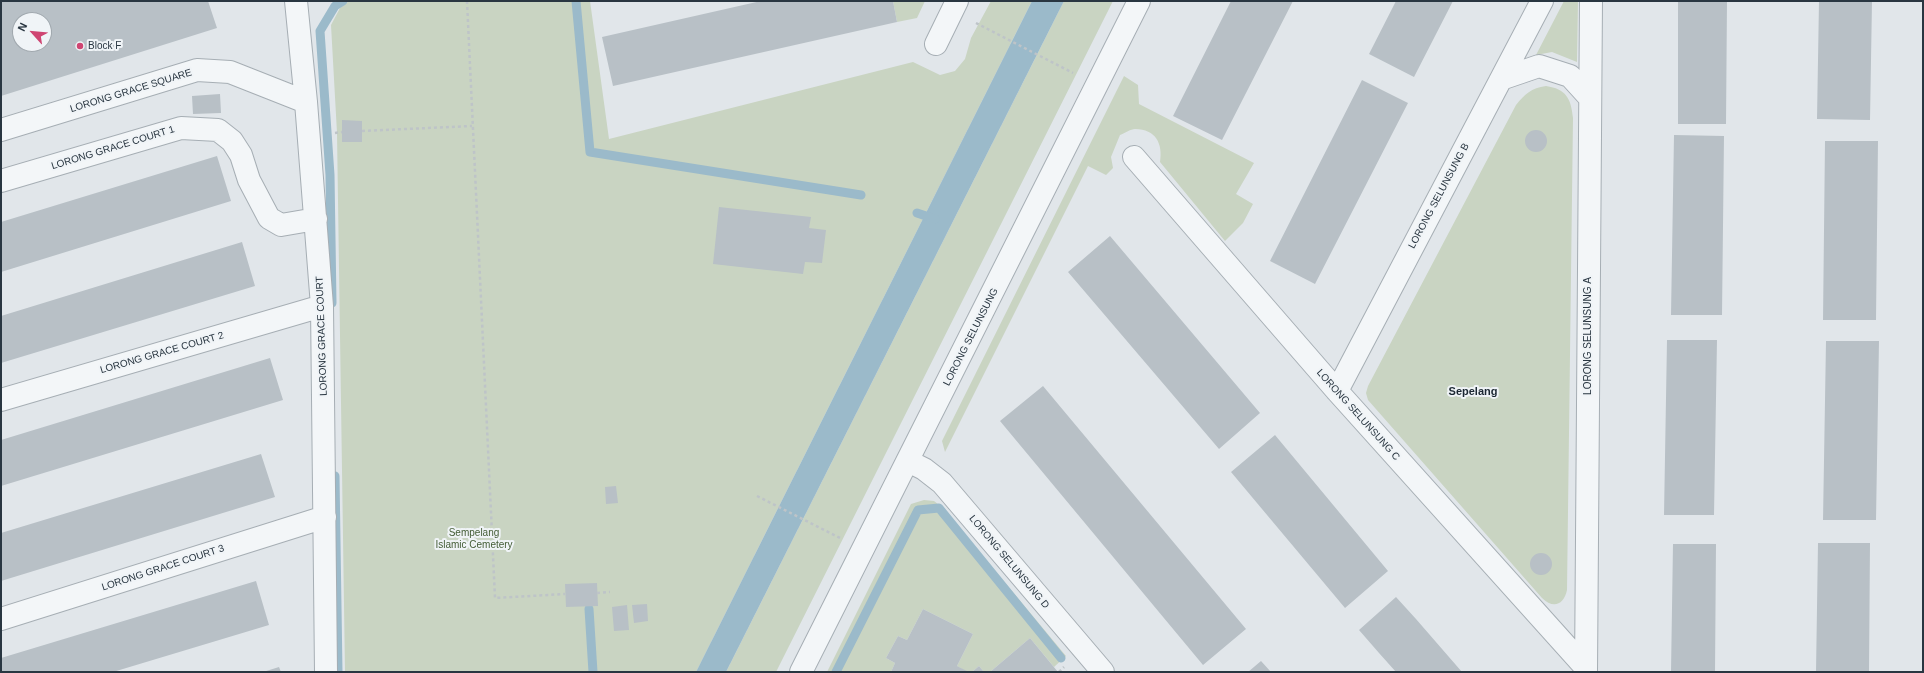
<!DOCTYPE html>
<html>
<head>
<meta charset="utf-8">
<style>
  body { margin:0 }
  #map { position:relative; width:1924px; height:673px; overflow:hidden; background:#e1e6ea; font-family:Helvetica,sans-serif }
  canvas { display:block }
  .frame { position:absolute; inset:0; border:2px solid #293641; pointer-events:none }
  .north { position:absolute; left:12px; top:12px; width:40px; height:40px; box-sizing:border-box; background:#f0f4f7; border:1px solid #a0a8ae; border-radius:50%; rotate:297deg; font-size:11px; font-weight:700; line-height:16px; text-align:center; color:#293641 }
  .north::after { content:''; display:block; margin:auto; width:14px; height:18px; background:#cf4572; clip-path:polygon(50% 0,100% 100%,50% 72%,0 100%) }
</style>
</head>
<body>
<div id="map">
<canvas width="1924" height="673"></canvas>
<div class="frame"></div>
<div class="north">N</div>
</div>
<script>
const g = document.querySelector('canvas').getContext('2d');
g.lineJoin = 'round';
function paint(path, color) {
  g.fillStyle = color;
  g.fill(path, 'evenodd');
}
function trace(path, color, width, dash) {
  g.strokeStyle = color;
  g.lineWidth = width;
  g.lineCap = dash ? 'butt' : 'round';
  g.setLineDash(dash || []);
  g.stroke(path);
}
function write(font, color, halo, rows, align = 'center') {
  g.font = font + ' Helvetica,sans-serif';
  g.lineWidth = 4;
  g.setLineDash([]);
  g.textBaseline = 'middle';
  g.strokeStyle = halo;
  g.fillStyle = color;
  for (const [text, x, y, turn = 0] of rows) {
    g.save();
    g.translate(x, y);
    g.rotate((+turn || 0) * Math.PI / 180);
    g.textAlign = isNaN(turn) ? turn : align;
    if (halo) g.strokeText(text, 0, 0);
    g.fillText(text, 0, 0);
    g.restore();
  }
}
paint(new Path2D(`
  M349,1H590L609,139L913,62L940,75L955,71L965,59L971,38L991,1H1032L696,672H345L337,133L331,25L340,8Z
  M893,1H925L917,18L897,22Z
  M1064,1H1113L776,672H726Z
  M1564,1H1578L1577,62L1552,52L1536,55Z
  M1124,76L1138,85L1139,104L1254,163L1236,194L1253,204L1243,223L1225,241L1160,162C1163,144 1156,129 1135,129C1131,129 1125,133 1120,135L1111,157L1113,168L1106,175L1088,166L945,452L942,441Z
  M1546,86C1566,89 1571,98 1573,118L1567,590C1564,605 1553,609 1542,598L1368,400L1366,393L1368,386L1516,105C1525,94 1531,88 1546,86Z
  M924,500L934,501L943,508L1066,656L1054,667L1030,638L990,672H984L979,666L972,672H967L957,666L973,634L923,609L907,640L898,636L886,658L895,663L891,672H827L911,504Z`), '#c9d4c2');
paint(new Path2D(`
  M1032,1H1064L726,672H696Z`), '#9bbaca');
trace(new Path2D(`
  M576,1L590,152L861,195
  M917,213L935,219
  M332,303L330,175L320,31L335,6L343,1
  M335,476L338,672
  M589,609L593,672
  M836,672L918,510L939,508L1061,658`), '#9bbaca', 9);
paint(new Path2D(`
  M5,1H208L217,28L1,96V2ZM20,20H44V44H20Z
  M761,1H893L897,22L613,86L602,37Z
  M1231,1H1293L1222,140L1173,116Z
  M1396,1H1453L1414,77L1369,54Z
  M1678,1H1727L1726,124H1678Z
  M1819,1H1872L1870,120L1817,119Z
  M1362,80L1408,103L1315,284L1270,261Z
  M220,94L221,113L193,114L192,96Z
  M342,120L362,121V142H342Z
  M1525 141a11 11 0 1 1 22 0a11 11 0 1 1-22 0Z
  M1674,135L1724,136L1722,315H1671Z
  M1825,141H1878L1876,320H1823Z
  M217,156L231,201L1,272V222Z
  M719,207L811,217L809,228L826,230L822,263L805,262L803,274L713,264Z
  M1110,236L1260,413L1219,449L1068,272Z
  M242,242L255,286L1,363V316Z
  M1667,340H1717L1714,515H1664Z
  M1826,341H1879L1876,520H1823Z
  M270,358L283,400L1,486V440Z
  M1043,386L1246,629L1203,665L1000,421Z
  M1275,435L1388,571L1345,608L1231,472Z
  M261,454L275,497L1,581V533Z
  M616,486L618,503L606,504L605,487Z
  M1818,543H1870L1869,672H1816Z
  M1673,544H1716L1715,672H1671Z
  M1530 564a11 11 0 1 1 22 0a11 11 0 1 1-22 0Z
  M256,581L269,625L113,672H1V658Z
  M597,583L598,606L566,607L565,584Z
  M1396,597L1416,619L1462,672H1396L1379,653L1359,630Z
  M647,604L648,621L634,623L632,605Z
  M627,605L629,630L614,631L612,607Z
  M923,609L973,634L957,666L969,672H891L895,663L886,658L898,636L907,640Z
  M1030,638L1058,672H990Z
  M1261,661L1271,672H1248Z
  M979,666L984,672H972Z
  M279,667L281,672H263Z`), '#b8c0c6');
const minor = new Path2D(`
  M296,1L306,102L322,306L326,672
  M936,44L957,1
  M1501,79L1539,66L1570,76L1590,98
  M1,130L197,70L230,72L306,102
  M1134,157L1337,391L1586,668
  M1,181L181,128L218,130L232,141L241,155L249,180L269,218L281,225L316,219
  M1337,391L1542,1
  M1,400L322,306
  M908,461L924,469L942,483L1103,672
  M1,619L325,517
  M801,672L1139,1
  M1586,672L1591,1`);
trace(minor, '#a6aeb4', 24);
trace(new Path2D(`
  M467,1L495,598L565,594
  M976,23L1073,73
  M362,131L472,126
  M335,133L342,132
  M757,496L840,538
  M597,593L610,592
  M1059,672L1064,667`), '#bec4c8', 2.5, [3, 3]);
trace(minor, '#f3f6f8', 22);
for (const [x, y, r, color] of [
  [80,46,4,"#cf4572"]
]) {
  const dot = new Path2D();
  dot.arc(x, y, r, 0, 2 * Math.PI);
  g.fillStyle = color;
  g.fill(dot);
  trace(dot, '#f0f4f7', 1.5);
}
write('10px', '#293641', '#f0f4f7', [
  ["Block F",88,46]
], 'left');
write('10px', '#293641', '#f0f4f7', [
  ["LORONG GRACE SQUARE",131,91,-17],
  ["LORONG GRACE COURT 1",113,148,-17],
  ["LORONG SELUNSUNG B",1439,196,-62],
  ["LORONG GRACE COURT",322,336,-92],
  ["LORONG SELUNSUNG A",1588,336,-90],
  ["LORONG SELUNSUNG",971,337,-63],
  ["LORONG GRACE COURT 2",162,353,-16],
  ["LORONG SELUNSUNG C",1358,415,48],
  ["LORONG SELUNSUNG D",1009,562,50],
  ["LORONG GRACE COURT 3",163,568,-18]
]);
write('10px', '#445d36', '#f0f4f7', [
  ["Sempelang",474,533],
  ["Islamic Cemetery",474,545]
]);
write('bold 11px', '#1b2732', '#f0f4f7', [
  ["Sepelang",1473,392]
]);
</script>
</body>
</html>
